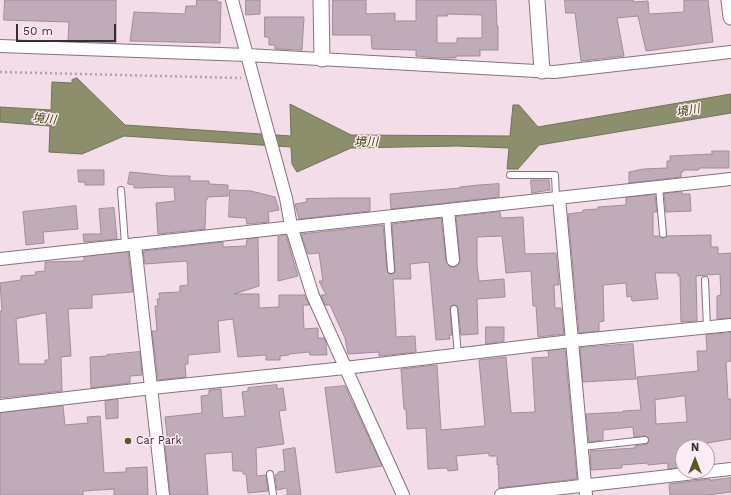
<!DOCTYPE html>
<html>
<head>
<meta charset="utf-8">
<style>
  body { margin:0 }
  #map { position:relative; width:731px; height:495px; overflow:hidden; background:#f2dde9; font-family:"Work Sans",sans-serif }
  canvas { display:block }
  .north { position:absolute; left:675px; top:439px; width:40px; height:40px; box-sizing:border-box; background:#fdebf5; border:1px solid #ad9fa7; border-radius:50%; rotate:0deg; font-size:11px; font-weight:700; line-height:16px; text-align:center; color:#362e33 }
  .north::after { content:''; display:block; margin:auto; width:14px; height:18px; background:#565a27; clip-path:polygon(50% 0,100% 100%,50% 72%,0 100%) }
  .scale { position:absolute; left:16px; top:24px; width:100px; height:18px; box-sizing:border-box; border:2px solid #362e33; border-top:0; padding-left:5px; font-size:12px; line-height:14px; white-space:nowrap; color:#362e33; -webkit-text-stroke:3px #fdebf5; paint-order:stroke }
</style>
</head>
<body>
<div id="map">
<canvas width="731" height="495"></canvas>
<div class="north">N</div>
<div class="scale">50 m</div>
</div>
<script>
const g = document.querySelector('canvas').getContext('2d');
g.lineJoin = 'round';
function paint(path, color) {
  g.fillStyle = color;
  g.fill(path, 'evenodd');
}
function trace(path, color, width, dash) {
  g.strokeStyle = color;
  g.lineWidth = width;
  g.lineCap = dash ? 'butt' : 'round';
  g.setLineDash(dash || []);
  g.stroke(path);
}
function write(font, color, halo, rows, align = 'center') {
  g.font = font + ' "Work Sans","Noto Sans JP",sans-serif';
  g.lineWidth = 3;
  g.setLineDash([]);
  g.textBaseline = 'middle';
  g.strokeStyle = halo;
  g.fillStyle = color;
  for (const [text, x, y, turn = 0] of rows) {
    g.save();
    g.translate(x, y);
    g.rotate((+turn || 0) * Math.PI / 180);
    g.textAlign = isNaN(turn) ? turn : align;
    if (halo) g.strokeText(text, 0, 0);
    g.fillText(text, 0, 0);
    g.restore();
  }
}
const water = new Path2D(`
  M77,78L125,125L291,136L290,104L351,135L510,136L513,105H519L538,127L731,94V113L539,145L518,169H507L509,148L457,146L351,148L297,172L292,164L291,147L124,136L82,154L49,152L50,126L0,122V107L51,110L52,82L72,83V80Z`);
paint(water, '#8b8f6b');
trace(water, '#72725a', 1);
const building = new Path2D(`
  M5,0H116V43L68,41L69,22L4,20Z
  M197,0H217V2H221L220,43L130,41L134,12L185,14L186,6H196Z
  M246,0H260V14L246,15Z
  M333,0H366V14L395,13V21H416V0H496L497,26H498V50H480V56H456V58H437L416,56V50L372,49L371,35H333ZM447,14L482,15V38H457V43H437V16H447Z
  M565,0H633L634,2L648,1L649,14L684,12V0H708L713,42L646,51L638,16L617,18L624,56L581,61L575,13H566Z
  M265,17H304L302,50L275,49V45H269V37H265Z
  M712,151H729V168H699V170H683V172H681V177L629,183V172L643,169L667,168V161H670V156L712,154Z
  M78,170H104V185H85V182H79Z
  M130,172L169,176H190V181H209V184L228,185V196L207,197V200H206L205,229L158,234L156,203L175,201L174,187L134,188V185L128,184Z
  M531,180H549L550,190L532,193Z
  M499,184V197L391,209L390,194L460,188V187L479,185Z
  M230,190L251,191L275,197L279,210L268,212L269,222L247,224L246,218L229,217Z
  M682,192V194H690L691,211L666,212L664,194Z
  M655,195L657,212H653V236H659L663,238L667,236L711,235V247H718V254L731,253V318L717,319V296L721,295L720,274L696,276L697,321L681,322L680,276H678V273H655L658,299L632,301L631,296L627,297L626,283L603,285L604,321L599,322V331L579,333L568,214L583,212V210L598,209V207L626,205V198Z
  M336,198H370V211L299,219L295,204L307,202L306,199Z
  M76,206L78,229L43,232L44,243L26,245L23,212Z
  M114,208L117,239L84,242L83,234H101L99,209Z
  M500,212L501,218L523,217L525,254L556,253L559,285H554L555,308H561L564,334L538,337L536,306H533L531,271L506,273L502,236L477,237V265L479,281L504,279L505,297L477,299L478,334L461,335L458,308L456,305H453L450,309L452,335H449L450,339L436,340L429,262L410,264L411,279H393L396,332V337L415,336L416,352L379,356V352L348,354L345,338L330,305H325L321,295H326L319,281H323L319,253L308,254L301,234L383,225L387,270L389,274H392L395,272V270L392,224L441,218L446,261L450,267H454L460,263V260L456,217Z
  M286,235L298,276L278,281V237Z
  M258,238L259,286L234,294H259V308L279,307V295H305L309,305H303L304,329L318,328V338H324L326,343L327,355H310L309,352L289,354V355L280,356V360H266V355L238,357L233,319L218,321L220,352L188,355V364H185L186,377L158,380L152,331H157L155,306H158L157,299H160L159,293L180,292V286L188,285L187,261L145,264L143,251L223,242V247L246,246L247,240Z
  M128,252L133,292L92,295V308L68,309L71,356L61,357L62,391L0,398V311H2L0,283L21,280V276L36,275L35,272L45,271V262L84,261V257ZM46,313L49,360H45V364H19L16,319Z
  M486,327H504V341L486,344Z
  M731,333V361L726,362L728,399H731V439L707,443V447H683V467L668,469V463L648,465V463L622,465V468L591,470L590,451L635,448V446L647,444L649,440L646,436L634,437L633,427L603,430V440L589,442L586,414L623,412V411L641,410L637,377L698,371L697,351H707L706,335ZM685,396L687,422L656,424L655,400Z
  M633,344L636,379L583,382L580,348Z
  M565,349L577,479L499,488L498,464L497,465V456H489V453L456,456L458,470L448,471L447,468L428,469L426,428L407,429L406,409H404L401,369L437,365L441,430L485,426L479,360L506,357L511,413L535,412L532,358L549,357L548,351Z
  M140,352L142,375L130,376V383L91,388L90,357L107,356V355Z
  M277,385V389L283,388L286,410L279,411L284,444L256,448L257,476L266,475L268,491L248,493L246,474H243V471H233L232,452L205,454L208,495H170L165,444H168L165,417L202,413L201,396L209,395V390L221,389L223,418L245,416L242,392L248,391V388Z
  M345,386L382,466L336,473L325,388Z
  M118,400V418L106,419L105,401Z
  M63,406L65,425L88,423L87,417L100,416L104,473L126,472V468L147,467L148,495H114V489L83,491V495H0V413Z
  M295,448L301,495H287V488L277,490L275,475L278,474V472L285,471L283,450Z
  M731,478V492L708,495H670L669,484L710,479V480Z`);
paint(building, '#c0abb8');
trace(building, '#a08d99', 1);
const service = new Path2D(`
  M510,175H555L556,198
  M659,187L663,234
  M121,190L125,244
  M387,216L391,270
  M705,280L707,328
  M454,309L458,355
  M582,447L645,440
  M270,474L273,495`);
const minor = new Path2D(`
  M232,0L286,198L291,226L313,296L403,495
  M0,46L247,55L554,72L731,52
  M559,198L586,495
  M448,210L453,260
  M135,244L163,495
  M0,259L731,179
  M0,406L152,388L345,368L571,341L731,325
  M501,495L731,469`);
const tertiary = new Path2D(`
  M321,0L322,59
  M537,0L542,71
  M729,0L731,17`);
trace(service, '#85727e', 8);
trace(minor, '#85727e', 14);
trace(tertiary, '#85727e', 17);
trace(new Path2D(`
  M0,72L241,78`), '#b2a1ab', 2.5, [2, 3]);
trace(service, '#fff', 6);
trace(minor, '#fff', 12);
trace(tertiary, '#fff', 15);
for (const [x, y, r, color] of [
  [128,441,4,"#565a27"]
]) {
  const dot = new Path2D();
  dot.arc(x, y, r, 0, 2 * Math.PI);
  g.fillStyle = color;
  g.fill(dot);
  trace(dot, '#fdebf5', 1.5);
}
write('11px', '#362e33', '#fdebf5', [
  ["Car Park",136,441]
], 'left');
write('italic 12px', '#454808', '#fdebf5', [
  ["境川",688,111,-10],
  ["境川",44,119,6],
  ["境川",366,142]
]);
</script>
</body>
</html>
